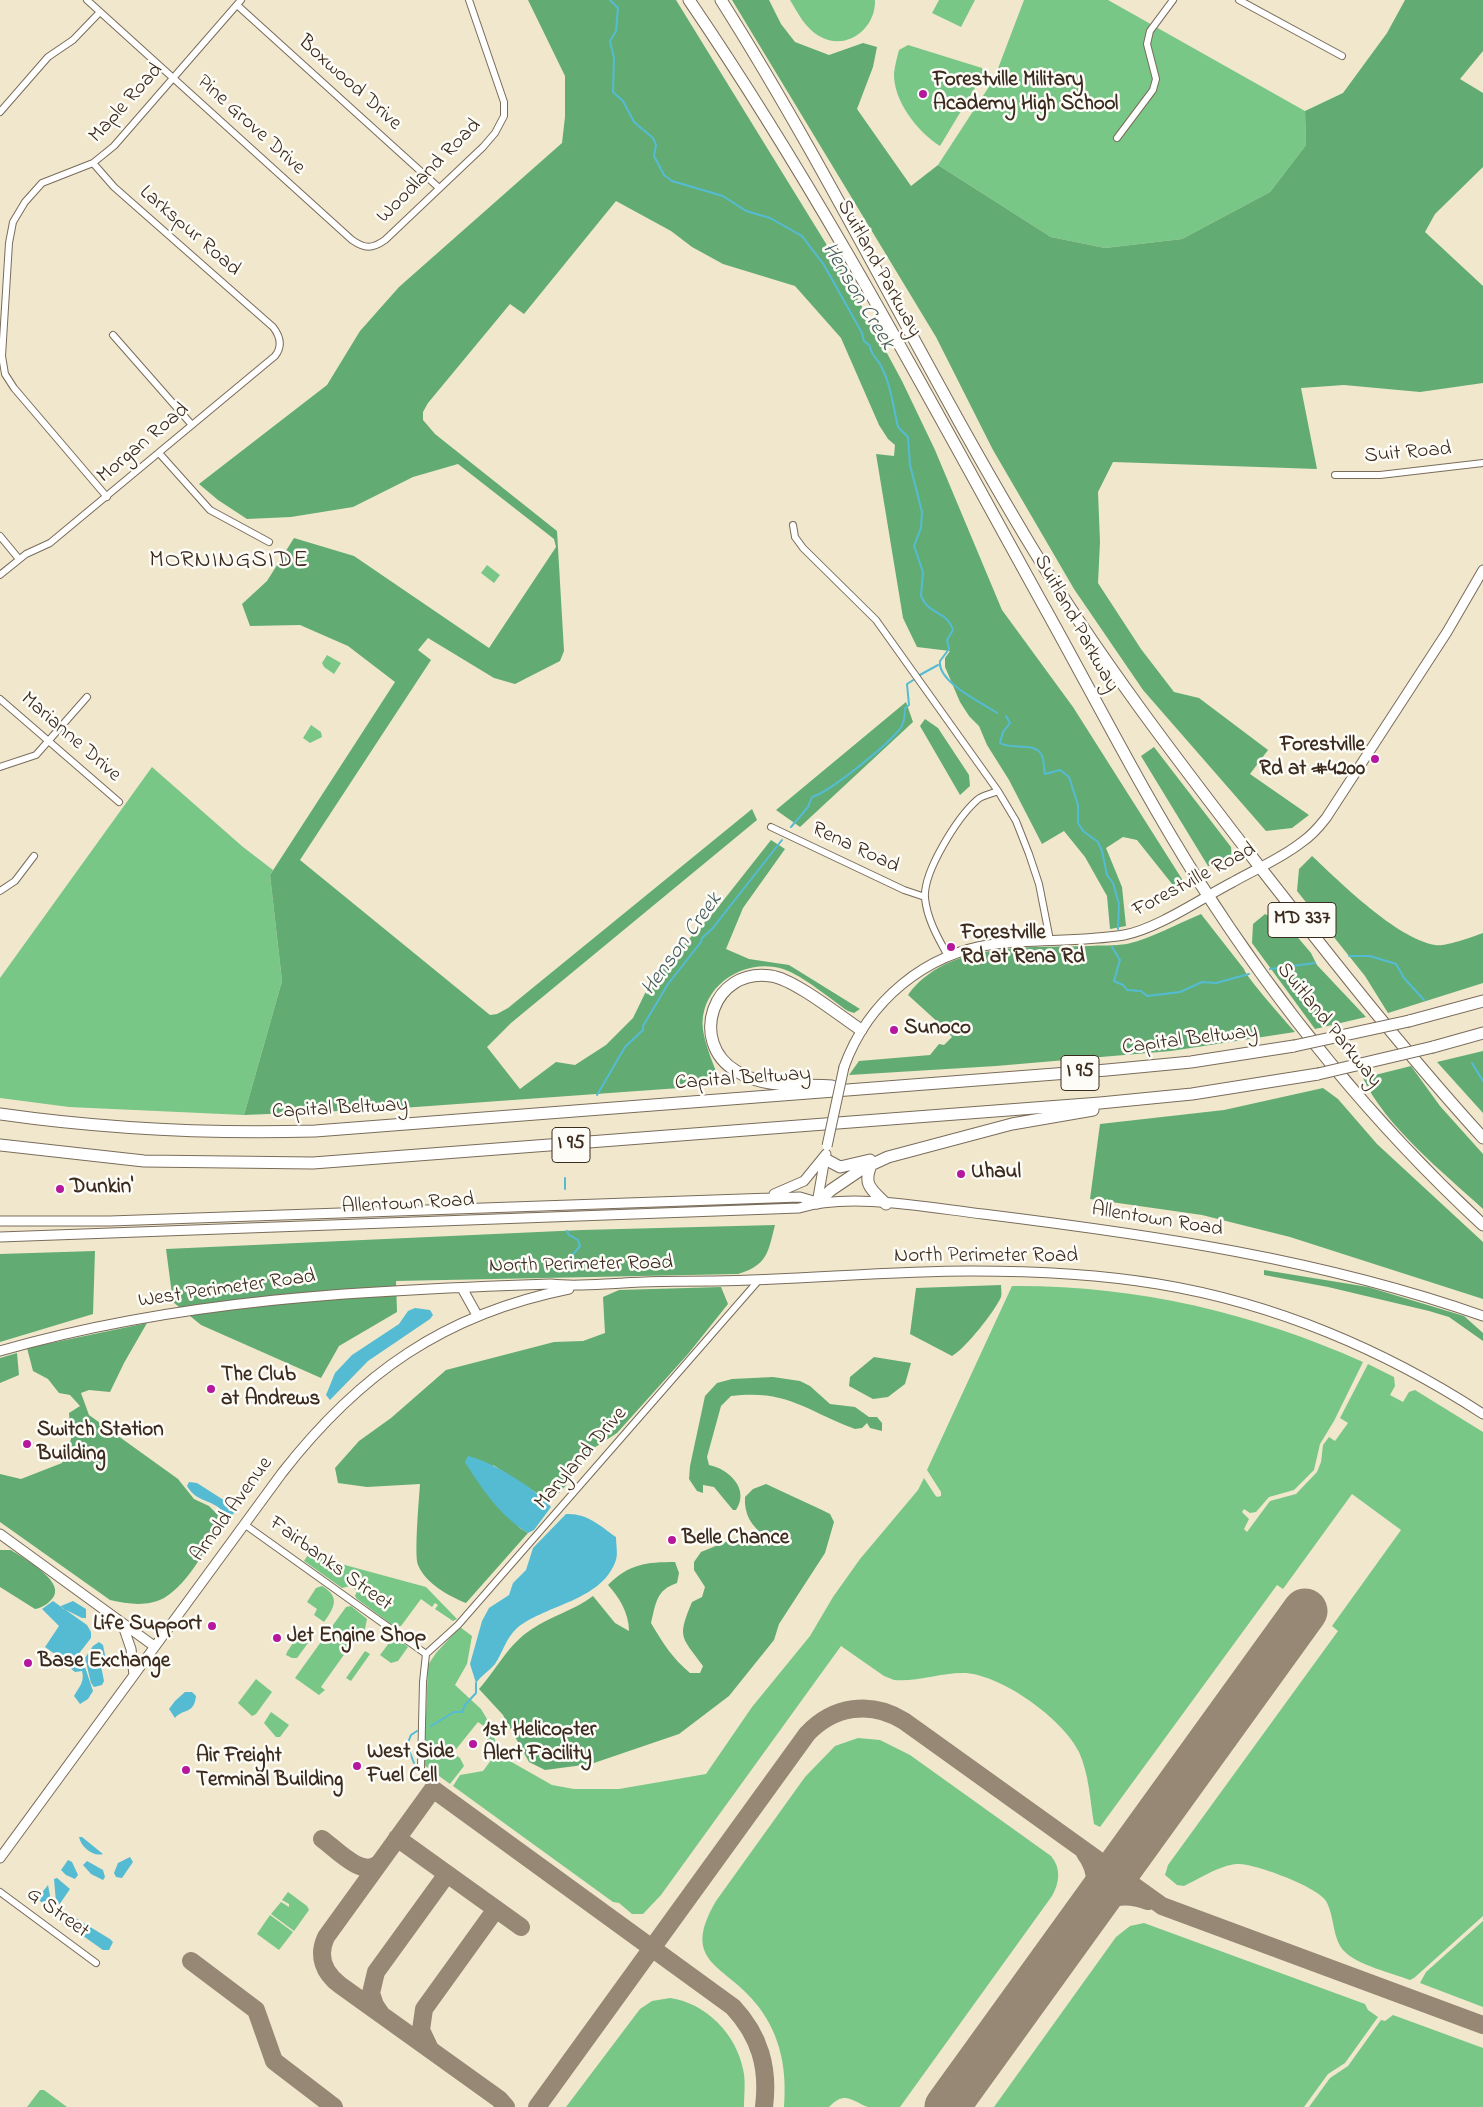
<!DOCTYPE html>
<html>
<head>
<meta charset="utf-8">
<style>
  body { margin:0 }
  canvas { display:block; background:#f0e7cc }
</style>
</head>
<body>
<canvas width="1483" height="2107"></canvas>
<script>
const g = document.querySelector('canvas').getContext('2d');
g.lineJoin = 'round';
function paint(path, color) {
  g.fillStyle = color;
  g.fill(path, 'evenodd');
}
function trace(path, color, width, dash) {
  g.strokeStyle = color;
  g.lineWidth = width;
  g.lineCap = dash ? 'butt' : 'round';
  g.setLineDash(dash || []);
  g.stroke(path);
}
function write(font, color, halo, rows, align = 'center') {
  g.font = font + ' "Indie Flower",sans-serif';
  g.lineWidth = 5;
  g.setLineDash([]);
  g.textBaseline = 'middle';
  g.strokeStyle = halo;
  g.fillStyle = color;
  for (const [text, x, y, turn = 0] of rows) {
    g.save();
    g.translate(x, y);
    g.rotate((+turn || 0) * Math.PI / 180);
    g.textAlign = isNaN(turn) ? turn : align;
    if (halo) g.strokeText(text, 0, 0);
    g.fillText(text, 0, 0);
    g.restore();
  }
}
paint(new Path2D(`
  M790,0H875C876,29 846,52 819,36C805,28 798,13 790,0Z
  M939,0H975L961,27L932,13Z
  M1024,0H1108L1305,111L1306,145L1270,192L1182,239L1105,248L1051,237L938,165L994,79Z
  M908,45L982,68L984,73L940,146C918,132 893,101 894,73C895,65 897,57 899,50Z
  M487,565L500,575L494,583L481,573Z
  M327,655L341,663L334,674L324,667L322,663Z
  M311,725L321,732L322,737L310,743L303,738Z
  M152,767L243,847L273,870L270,875L282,981L244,1115L69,1107L0,1098V978Z
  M1012,1286C1133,1285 1252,1312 1363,1362L1334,1421L1320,1444L1314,1470L1294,1490L1269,1497L1256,1512L1250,1513L1244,1509L1242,1512L1249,1519L1244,1529L1247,1532L1270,1501L1296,1494L1317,1472L1321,1462L1323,1445L1329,1437L1335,1441L1348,1423L1340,1418L1368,1364L1394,1377L1395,1386L1390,1395L1403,1402L1409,1392L1415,1390L1483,1432V1916L1414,1978L1410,1980C1392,1973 1357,1965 1344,1951C1332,1938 1335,1917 1326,1901C1318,1887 1254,1863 1237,1864C1220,1865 1199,1879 1184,1886L1177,1885L1165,1875L1168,1865L1338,1631L1332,1626L1401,1530L1352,1494L1283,1589L1277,1585L1100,1827L1094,1824C1090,1800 1089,1774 1079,1752C1063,1719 1003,1676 966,1673C942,1672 918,1682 894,1680L884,1676L841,1646L661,1895L643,1914H632L619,1903L613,1902L453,1786L460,1775L483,1771L498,1751L487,1740L492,1732L478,1722L453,1753L460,1758L464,1766L450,1784L424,1765L428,1665L436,1653L460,1627L472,1636L467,1664L455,1685L481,1709L487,1719L501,1756L552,1785L574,1789H619L706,1774L752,1707L810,1636L833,1597L860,1559L918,1490L924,1478L935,1495L937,1497L941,1496V1492L927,1470Z
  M308,1555L426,1587L457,1619L453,1621L435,1609L438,1605L435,1603L432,1607L421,1599L401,1626L395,1627L357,1599L355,1596L357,1591L350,1586L342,1588L304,1561Z
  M322,1586C341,1597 334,1608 324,1622L314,1615L317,1609L307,1602L316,1588Z
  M351,1606L367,1619L364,1634L358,1644L332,1627L354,1641L356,1644L353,1642L321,1687L325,1690L319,1695L295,1678L346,1607Z
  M303,1628L310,1633L311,1639L297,1658H292L286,1655L287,1652Z
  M392,1639H399L408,1647L398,1661L391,1663L380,1655Z
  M365,1651L370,1654L351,1681L346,1678Z
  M256,1679L272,1692L256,1714L252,1716L238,1703Z
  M271,1712L289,1725L280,1737H276L264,1723Z
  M858,1738L880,1740L910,1755L1051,1856C1061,1868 1060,1882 1052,1896L900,2107C891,2107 876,2107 868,2107C852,2101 845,2090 829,2107H784C787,2070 781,2036 758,2006C726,1964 679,1964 716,1901L805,1777L835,1746Z
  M288,1892L307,1906L309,1910L294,1931L271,1914L281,1902L289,1907V1904L282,1900Z
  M270,1915L293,1932L279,1950L257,1934Z
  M1483,1921V2007L1420,1983L1426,1972Z
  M1144,1923L1365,2004L1368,2010L1378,2017L1345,2063L1328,2074L1304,2107H994L1116,1937L1130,1926Z
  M670,1998C706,2003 736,2034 743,2069C746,2081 744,2095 744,2107H566L640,2009L652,2001Z
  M1393,2015L1483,2048V2107H1309L1330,2078L1348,2066L1381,2020L1385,2021Z
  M40,2090H44L67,2107H27Z`), '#79c787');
paint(new Path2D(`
  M528,0H676L841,268L902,381L935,450L1002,610L1073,707L1187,887L1180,894L1137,840L1123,837L1106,848L1122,887L1126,926L1110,929L1107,896L1085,857L1064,831L1042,844L1009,780L987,745L979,726L969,716L960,702L945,667V658L950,651L917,647L903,618L876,454L894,456L895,445L888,439L879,425L841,338L795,286L723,264L692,247L671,231L616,201L524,314L510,304L428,403L423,412V420L435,434L557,531L564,651L560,661L515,684L494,678L428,638L418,650L431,660L300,860L490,1015L497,1014L508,1008L752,809L757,820L511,1023L487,1047L520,1089L556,1062L575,1065L606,1045L633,1018L652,979L715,911L771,840L785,849L743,908L726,949L749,959L789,965L860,1009L854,1013L848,1011C830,999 804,976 783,969C744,957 698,987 703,1030C706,1049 715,1067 721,1085L388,1109L244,1115L282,981L270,875L395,682L348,646L300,625L250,626L242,604L267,581L294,538L354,556L489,648L556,547L554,539L458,464L413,477L353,507L291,517L247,519L218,500L199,484L327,385L360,331L399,287L562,143L565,117V76Z
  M732,0H769L781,24L795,42L829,55L863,43L877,47L873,67L857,109L911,186L938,165L1051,237L1105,248L1182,239L1270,192L1306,145L1305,111L1343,93L1387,33L1405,0H1483V51L1460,79L1483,93V167L1435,214L1425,232L1483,286V383L1420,392L1344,385L1301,388L1317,469L1113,462L1098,492L1100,542L1098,583L1141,649L1174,692L1199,698L1268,750L1250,774L1309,815L1292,828L1266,831L1143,690L1074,589L993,450L936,337Z
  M906,702L913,722L800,827L776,810Z
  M925,719L938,728L969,775L970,786L960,795L920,726Z
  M1154,747L1231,847L1232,858L1218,866H1208L1141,756Z
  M1312,856C1341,883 1396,938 1435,945C1445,947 1472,937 1483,933V983L1388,1013L1365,976L1297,891L1299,869Z
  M1201,914L1244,969C1246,977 1286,1022 1295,1032L1171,1051L996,1066L849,1075L859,1061L930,1055L939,1044L944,1045L952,1037L941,1025L908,995C947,941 1029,948 1089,946C1101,945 1115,946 1127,944C1152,938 1177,924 1201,914Z
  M1265,914L1289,927L1311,953L1317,965L1366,1017L1315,1029L1252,943L1253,924Z
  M1483,1051V1113L1437,1062Z
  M1411,1066L1440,1106L1483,1154V1209C1444,1173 1385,1126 1363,1078Z
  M1323,1088L1338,1099L1377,1144L1483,1242V1299L1290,1237L1202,1215L1090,1199L1100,1124L1224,1110Z
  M775,1225C768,1252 768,1265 738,1274L396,1281L397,1312L339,1346L321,1378L201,1325L173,1302L166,1249L582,1230Z
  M95,1251L93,1314L0,1342V1254Z
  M1264,1270L1368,1287L1464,1316L1483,1333V1341L1449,1317L1429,1311L1328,1287L1264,1275Z
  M1001,1285C1001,1288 1002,1294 1001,1297C995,1311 965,1349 952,1356L910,1334L916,1288Z
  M721,1287L728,1304L688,1354L617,1433L580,1457L569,1482L549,1504L543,1497L493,1465L496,1503L520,1528L528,1533L466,1603C449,1596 426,1584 418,1565C414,1556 419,1498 420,1484L367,1487L338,1483L335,1468L359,1441L391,1418L446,1370L554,1342L583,1341L605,1333L603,1297L619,1290Z
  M147,1323L124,1363L110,1392L89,1390L81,1393L89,1415L178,1479L194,1499L209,1506L218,1515C213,1542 188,1584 164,1598C147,1607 128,1604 110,1600L0,1522V1474L21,1479L62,1463L71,1439L69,1413L80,1406L70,1395L59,1393L48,1379L33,1371L27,1348Z
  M17,1353L19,1375L0,1383V1358Z
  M874,1357L911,1363L905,1384L888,1397L873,1399L849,1386L850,1377Z
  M773,1377L800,1381L810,1386L830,1404L855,1407L869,1417H877L882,1423V1431L870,1428L867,1423L862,1428L855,1429C806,1411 788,1389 731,1396L721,1406L707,1457L709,1465C729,1469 750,1489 736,1510H733L714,1487L703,1485V1493L697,1491L689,1479L690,1466L705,1396L717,1383L732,1379Z
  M766,1484L822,1510L830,1514L834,1522L825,1553L779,1624L774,1640L729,1696L679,1734L591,1764L545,1770L529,1762L503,1715L479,1689C497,1669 508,1644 532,1629C551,1616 573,1611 593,1596L615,1623L629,1631C629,1613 619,1597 608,1585C629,1564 646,1562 675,1562L679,1573L677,1583C656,1590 656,1603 651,1623C662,1642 673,1659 690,1673H700L703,1666C681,1636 677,1638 692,1602L702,1597L705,1587L694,1570V1562L701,1552L738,1537L761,1543L765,1536C751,1526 744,1514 745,1497L753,1489Z
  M0,1550H11C23,1558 63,1580 54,1596C50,1603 42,1608 35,1609L0,1587Z`), '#62ac74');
paint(new Path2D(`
  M415,1308L430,1310L433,1315L430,1319L368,1361L330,1400L326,1395L335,1373L352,1355L399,1324L408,1311Z
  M468,1456C491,1461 537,1489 551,1507L534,1530L528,1533C501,1517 481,1488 465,1462Z
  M189,1482L197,1483L233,1506L236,1511L229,1518C224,1515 222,1510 218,1507C206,1499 195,1500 187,1486Z
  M566,1514C587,1513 599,1525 616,1537C616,1544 618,1554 616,1560C602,1601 547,1604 517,1628C506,1638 503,1652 495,1664C489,1671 481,1676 476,1683L470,1664L482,1621L489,1608L509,1595L513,1583L526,1570L533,1548Z
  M53,1601L87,1625L91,1632V1638L70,1665L45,1647L59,1626L42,1609Z
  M73,1601L86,1609V1618H82L62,1608L61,1606Z
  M99,1642L103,1645L106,1660L101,1666L104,1681L102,1685L94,1687L91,1683L85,1658L93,1646Z
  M80,1660L83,1661L93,1691L88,1699L80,1704L74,1696C79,1687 85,1682 82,1671L75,1672L70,1668Z
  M185,1692H192L196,1696C194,1715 183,1708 175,1718L169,1709L175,1701Z
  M79,1837H82L103,1854C93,1857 81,1847 79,1837Z
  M130,1857L133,1862L122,1878L116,1877L114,1873L118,1863Z
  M68,1860L72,1862L78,1875L75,1879L66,1875L61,1870Z
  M87,1861L103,1870L105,1877L103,1880L91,1874L83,1865Z
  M57,1878L70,1889L59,1905L56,1902L54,1879Z
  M48,1885L52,1906L50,1908L37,1899Z
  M72,1916L110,1939L113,1942L109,1950H103L69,1926L68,1922Z`), '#55bbd3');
trace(new Path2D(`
  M610,0L618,8L616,31L610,41L614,58L613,92L623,101L634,122L653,138L656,145L654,156L664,175L672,181L723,196L746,211L770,218L802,236L824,265L862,333L864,341L870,346C870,354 877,358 881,366C891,385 893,406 898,427L908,437L910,465L922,512L921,528L914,546L923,572L921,596C930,617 946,609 953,630L947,640L949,649L940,661C937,682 982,703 997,713
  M918,676L938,665
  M1006,716L1010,723L1003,732L1000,743C1011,750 1034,742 1041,754C1045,760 1043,767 1045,774L1060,770L1069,777L1078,805V823L1083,831L1098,842L1102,851L1107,875L1113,883L1119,904L1118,929
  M791,827L808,807L812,797C830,792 886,746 899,730C904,725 905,715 905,708L909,705L907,684L915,679
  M1112,947L1120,960L1114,981L1123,985L1127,990L1141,991L1147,996L1180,992L1202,982L1216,983L1249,974
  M1349,956H1370L1396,964L1404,978L1424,1000
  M1270,969L1315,963
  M1472,1063L1483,1081
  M597,1095L625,1047L643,1030V1026L668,984L701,942L702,938L712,929L782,840
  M565,1178V1189
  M556,1271L566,1263L580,1246L578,1240L569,1235L567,1231
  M431,1726L454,1712H462L465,1705L476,1693V1683
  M414,1763L407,1745L411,1735L417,1731`), '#55bbd3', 2);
trace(new Path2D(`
  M397,1838L521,1927
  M322,1839C336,1849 362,1878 378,1864
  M1085,1853C1100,1873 1096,1892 1087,1913
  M1086,1913C1106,1897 1123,1892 1148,1901
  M191,1961L256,2010L274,2061L334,2107
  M381,2014L375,2005L371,1993L376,1972L447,1874
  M430,2049L421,2030L424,2009L496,1909
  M506,2107L499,2099L340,1985C324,1973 317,1956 326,1937L433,1789L733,2007C760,2036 769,2068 764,2107
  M537,2107L807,1734C833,1706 871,1700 904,1721L1162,1906L1483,2025`), '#968875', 18);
trace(new Path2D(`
  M947,2107L1305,1611`), '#968875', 45);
const street = new Path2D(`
  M87,0L352,240C365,249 372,249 385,240L483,147L495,133L504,116V102L469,0
  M1239,0L1342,56
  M237,5L438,187
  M0,112L48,57L73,40L99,13
  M1117,138L1153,90L1156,79L1147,44L1150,31L1173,0
  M113,335L192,425
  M159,453L210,510L269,542
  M1335,475H1380L1483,463
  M107,497L14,388L5,374L2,356L9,243L13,222L25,202L42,183L93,163L114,146L241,0
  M793,525L795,537L803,548L876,620L998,791L1016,821L1029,854L1039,884L1050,940
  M0,536L19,559
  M0,575L26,554L50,543L275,356C283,346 280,336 273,327L114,187L93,163
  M0,699L119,802
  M0,767L36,755L87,697
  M771,827L904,890L925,897
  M0,891L15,881L34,856
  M948,956C938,938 927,919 925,898C923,872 957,818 977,800C982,795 991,794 998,791
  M244,1524L426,1654L423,1682L421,1768
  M426,1654L458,1625L759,1280
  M0,1892L96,1963`);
const secondary = new Path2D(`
  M844,1067C868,1001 925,953 995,944C1038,939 1081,942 1124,935C1157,929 1202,898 1233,882C1256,869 1282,858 1302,842C1311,836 1319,827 1326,818L1447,632L1483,570
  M774,1194L804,1181L826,1154
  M817,1203L825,1158
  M0,1221H110L800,1197L817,1202
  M0,1237L799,1208C850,1192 930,1208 983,1214C1153,1235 1321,1259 1483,1316
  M462,1288L477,1315
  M0,1351C180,1299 365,1290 551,1284C576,1287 599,1284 623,1283C654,1281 684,1281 715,1281C800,1280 885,1271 971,1271C1033,1271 1097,1274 1158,1284C1274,1303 1385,1350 1483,1414
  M0,1534L154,1646
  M122,1623L131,1649L134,1675
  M0,1858L282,1473C359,1374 444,1314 569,1289`);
const highway = new Path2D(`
  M689,0C822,195 932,404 1046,610C1096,700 1143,793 1198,880C1278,1006 1373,1123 1483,1225
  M721,0C833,177 923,367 1031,546C1099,658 1179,762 1259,866C1331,958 1404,1051 1483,1138
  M1409,1021L1483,1001
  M1433,1047L1483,1033
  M832,1086C800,1084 765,1089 736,1071C688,1042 713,967 771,976C794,979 840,1016 861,1030
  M0,1114C105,1129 209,1134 315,1131L1107,1070L1191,1062L1294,1046
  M0,1145L144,1161L313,1163L1100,1103L1192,1094L1318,1074
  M825,1159L840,1167L870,1160
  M872,1163C862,1185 871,1189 886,1204
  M817,1203L831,1190L862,1169L888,1157L1012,1124L1093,1110`);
trace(street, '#7a6c5b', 8);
trace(secondary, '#7a6c5b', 11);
trace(highway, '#7a6c5b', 13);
trace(street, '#fff', 6);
trace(secondary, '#fff', 9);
trace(highway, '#fff', 11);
const secondaryBridge = new Path2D(`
  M827,1146L844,1067`);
const highwayBridge = new Path2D(`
  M1294,1046L1409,1021
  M1318,1074L1433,1047`);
trace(secondaryBridge, '#7a6c5b', 11, []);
trace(highwayBridge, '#7a6c5b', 13, []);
trace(secondaryBridge, '#fff', 9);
trace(highwayBridge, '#fff', 11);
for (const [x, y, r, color] of [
  [923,94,5,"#b5179e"],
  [1375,759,5,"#b5179e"],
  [951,947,5,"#b5179e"],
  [894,1030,5,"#b5179e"],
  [961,1174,5,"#b5179e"],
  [60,1189,5,"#b5179e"],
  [211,1389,5,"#b5179e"],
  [27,1444,5,"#b5179e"],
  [672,1540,5,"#b5179e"],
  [212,1626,5,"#b5179e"],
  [277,1638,5,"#b5179e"],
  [28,1663,5,"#b5179e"],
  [473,1744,5,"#b5179e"],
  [357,1766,5,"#b5179e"],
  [186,1770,5,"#b5179e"]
]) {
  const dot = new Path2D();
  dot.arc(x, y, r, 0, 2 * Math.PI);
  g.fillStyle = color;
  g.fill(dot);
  trace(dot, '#fdfcf7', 2);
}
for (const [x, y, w] of [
  [1302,920,68],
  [1080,1073,38],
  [571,1145,38]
]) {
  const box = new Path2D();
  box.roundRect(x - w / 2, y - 17.5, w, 35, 4);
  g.fillStyle = '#fdfcf7';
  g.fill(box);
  trace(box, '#3b2a1e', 1);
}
write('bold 20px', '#3b2a1e', null, [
  ["MD 337",1302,920],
  ["I 95",1080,1073],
  ["I 95",571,1145]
]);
write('bold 21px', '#3b2a1e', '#fdfcf7', [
  ["Forestville Military",933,82],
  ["Academy High School",933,106],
  ["Forestville",1365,747,"right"],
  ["Rd at #4200",1365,771,"right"],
  ["Forestville",961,935],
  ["Rd at Rena Rd",961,959],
  ["Sunoco",904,1030],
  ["Uhaul",971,1174],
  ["Dunkin'",70,1189],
  ["The Club",221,1377],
  ["at Andrews",221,1401],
  ["Switch Station",37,1432],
  ["Building",37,1456],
  ["Belle Chance",682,1540],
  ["Life Support",202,1626,"right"],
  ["Jet Engine Shop",287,1638],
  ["Base Exchange",38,1663],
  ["1st Helicopter",483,1732],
  ["Alert Facility",483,1756],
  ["West Side",367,1754],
  ["Fuel Cell",367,1778],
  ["Air Freight",196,1758],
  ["Terminal Building",196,1782]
], 'left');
write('21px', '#3b2a1e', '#fdfcf7', [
  ["Boxwood Drive",349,84,42],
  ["Maple Road",127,104,-48],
  ["Pine Grove Drive",250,126,42],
  ["Woodland Road",430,172,-45],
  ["Larkspur Road",189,232,41],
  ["Suitland Parkway",878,269,61],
  ["Morgan Road",144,444,-40],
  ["Suit Road",1408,454,-5],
  ["Suitland Parkway",1075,624,61],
  ["Marianne Drive",70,738,41],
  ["Rena Road",855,849,25],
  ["Forestville Road",1195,881,-28],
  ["Suitland Parkway",1328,1026,51],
  ["Capital Beltway",1190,1041,-7],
  ["Capital Beltway",743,1080,-4],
  ["Capital Beltway",340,1110,-3],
  ["Allentown Road",408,1205,-3],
  ["Allentown Road",1157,1221,9],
  ["North Perimeter Road",986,1258],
  ["North Perimeter Road",581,1266,-1],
  ["West Perimeter Road",227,1290,-8],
  ["Maryland Drive",582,1459,-49],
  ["Arnold Avenue",233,1510,-54],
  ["Fairbanks Street",330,1565,36],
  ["G Street",57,1914,36]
]);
write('italic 22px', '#445d5d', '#fdfcf7', [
  ["Henson Creek",857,297,59],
  ["Henson Creek",683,945,-54]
]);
g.letterSpacing = '1px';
write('24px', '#3b2a1e', '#fdfcf7', [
  ["MORNINGSIDE",229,562]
]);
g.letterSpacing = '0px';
</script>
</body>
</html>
